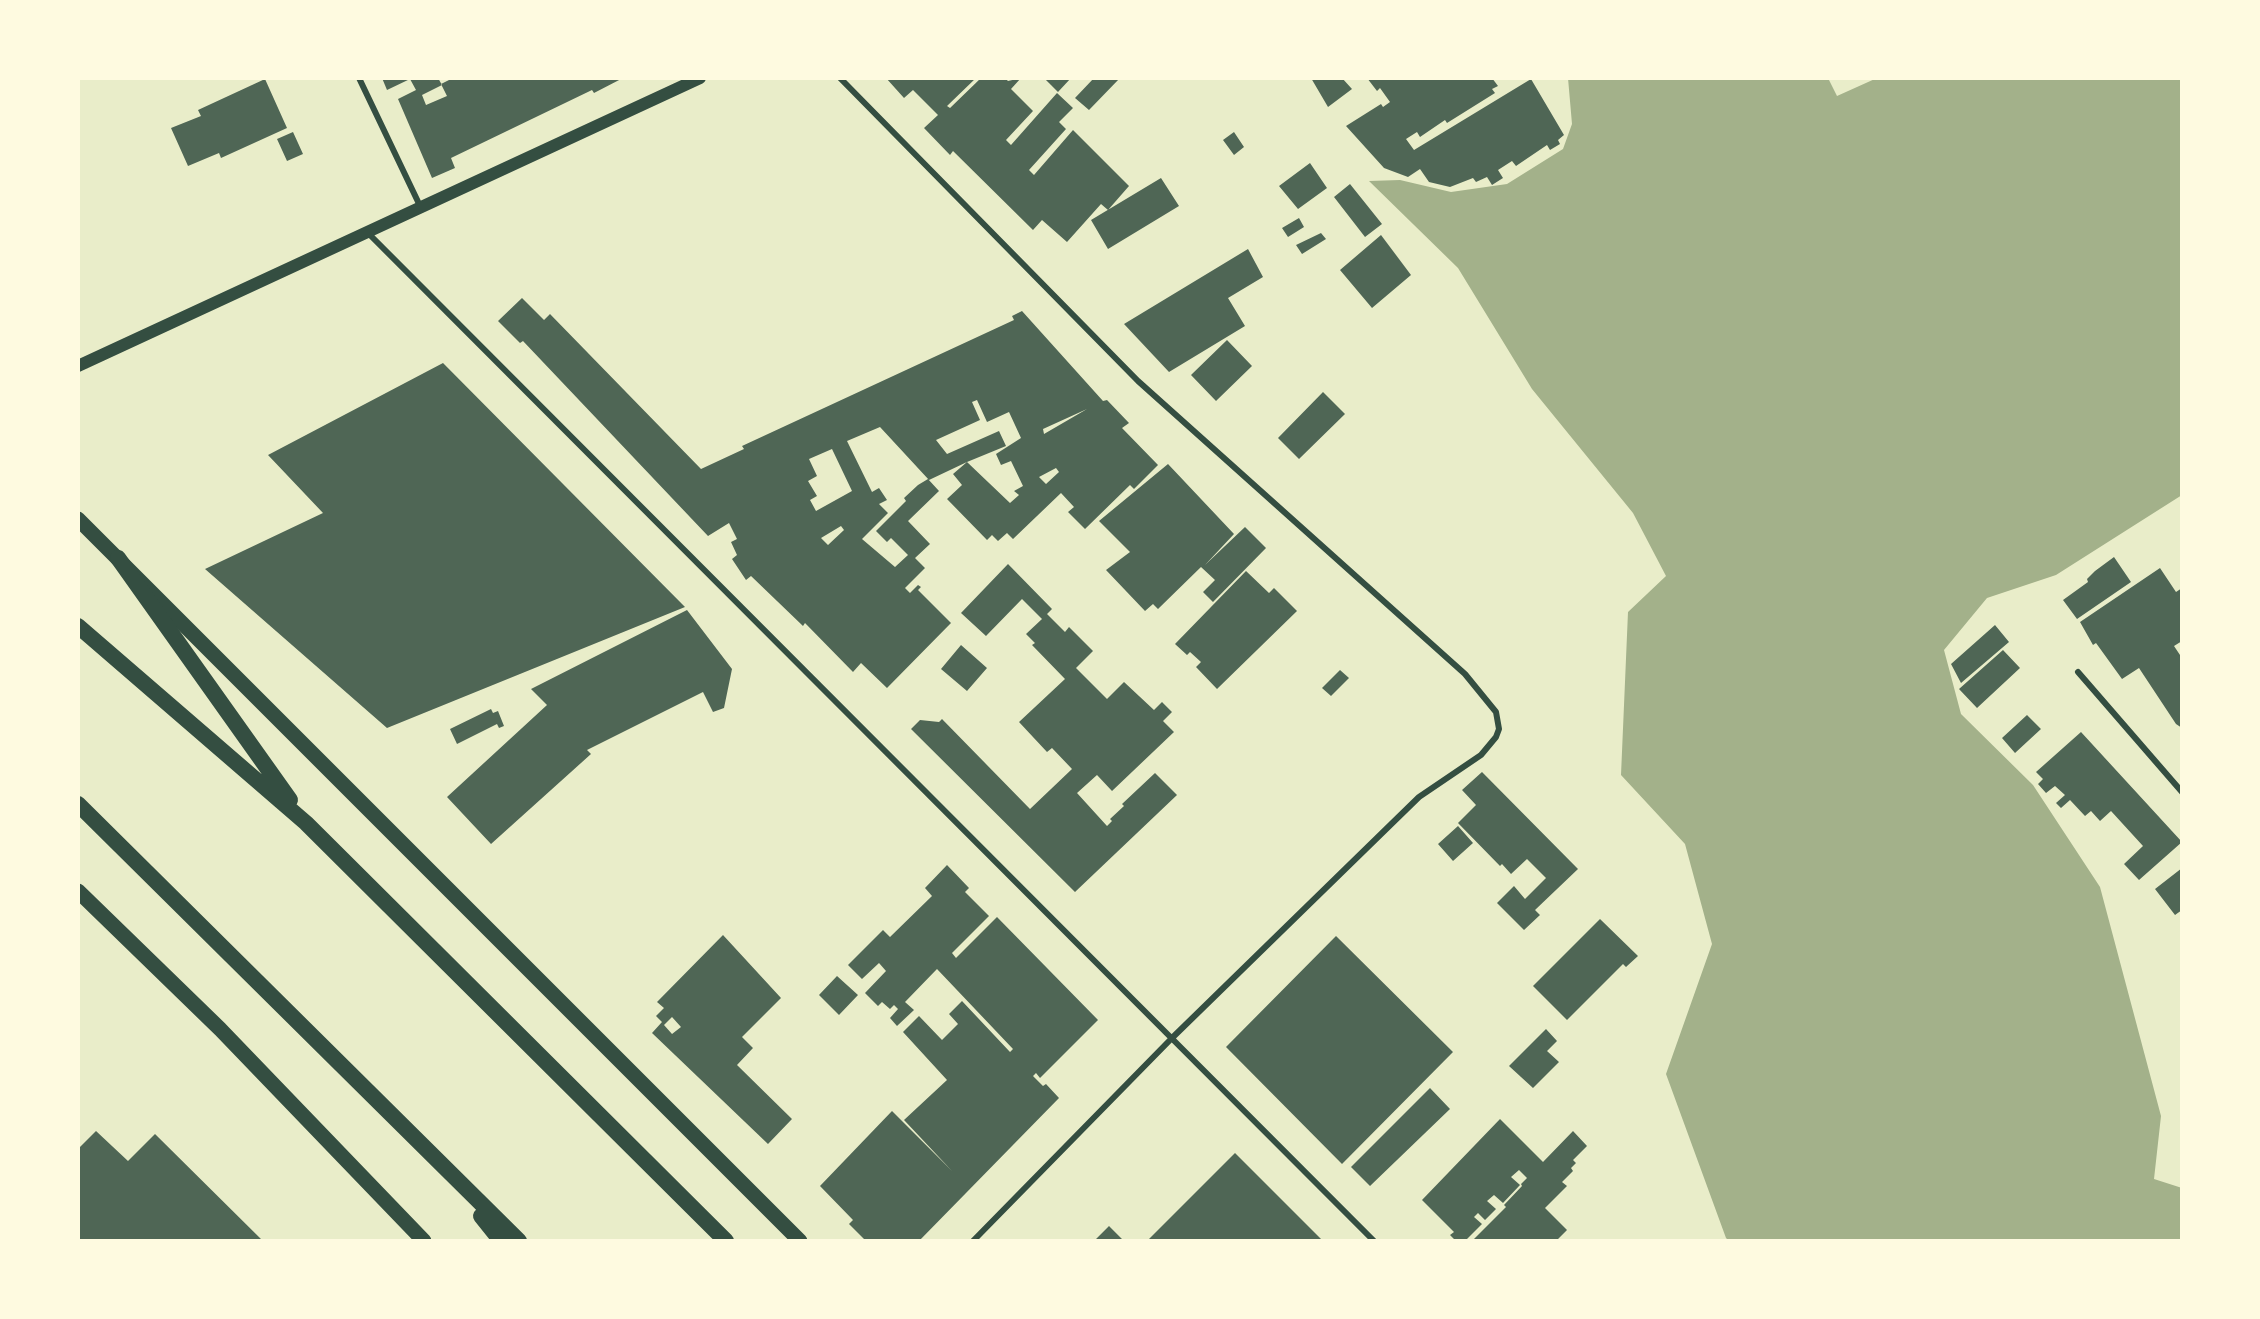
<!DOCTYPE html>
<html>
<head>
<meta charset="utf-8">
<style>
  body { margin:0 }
  #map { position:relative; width:2260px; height:1319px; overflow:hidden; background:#e9edc9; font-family:"Zilla Slab",serif }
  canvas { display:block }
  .frame { position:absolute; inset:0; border:80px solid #fefae0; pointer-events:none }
</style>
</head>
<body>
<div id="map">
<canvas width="2260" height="1319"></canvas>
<div class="frame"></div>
</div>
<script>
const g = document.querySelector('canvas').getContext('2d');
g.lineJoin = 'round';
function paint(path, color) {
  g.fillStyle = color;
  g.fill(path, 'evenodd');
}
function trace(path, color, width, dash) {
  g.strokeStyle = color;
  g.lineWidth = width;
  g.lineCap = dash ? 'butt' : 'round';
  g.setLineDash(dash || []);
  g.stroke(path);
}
paint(new Path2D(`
  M1568,78H1828L1837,96L1877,78H2182V495L2056,575L1987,598L1944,650L1961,714L2033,785L2100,887L2161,1116L2154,1179L2182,1188V1241H1729L1726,1238L1666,1074L1712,944L1685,844L1621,775L1628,612L1666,576L1633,513L1532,389L1458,268L1369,181L1400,180L1451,192L1507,184L1563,149L1572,124Z`), '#a3b18a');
paint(new Path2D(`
  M382,78H438L442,85L422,95L426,105L447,96L441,84L453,78H623L594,93L592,90L451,158L455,168L432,178L398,99L416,90L410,79L387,90Z
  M886,78H976L947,106L950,108L981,78H1005L1008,81L1021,78L1011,89L1033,111L1006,140L1011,145L1057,93L1073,108L1059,122L1066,129L1029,170L1034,175L1073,130L1129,186L1108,210L1101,204L1067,242L1042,220L1033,230L953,151L950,155L924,128L938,115L913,90L904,98Z
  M1044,78H1071L1058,92Z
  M1094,78H1120L1089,110L1075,98Z
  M1311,78H1342L1352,89L1328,107Z
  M1367,78H1492L1498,86L1492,89L1495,93L1447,123L1445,120L1420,137L1417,132L1406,139L1414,150L1531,79L1564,135L1558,140L1560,144L1550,150L1547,145L1516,166L1512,161L1498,170L1503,178L1492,185L1487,177L1476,182L1473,178L1450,187L1429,182L1420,169L1408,177L1384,168L1346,126L1381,104L1383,107L1390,102L1380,88L1377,91Z
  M265,79L287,128L221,158L219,153L188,166L171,128L201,116L198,110Z
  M293,132L303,154L287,161L277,139Z
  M1234,132L1244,147L1234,155L1223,140Z
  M1310,163L1327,188L1298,209L1279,186Z
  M1161,178L1179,206L1108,249L1091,220Z
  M1350,184L1382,224L1365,237L1334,197Z
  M1299,218L1304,227L1288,237L1282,228Z
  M1321,233L1326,239L1302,254L1296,245Z
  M1381,235L1411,275L1372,308L1340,270Z
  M1248,249L1263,277L1228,298L1245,326L1169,372L1124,324Z
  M522,298L544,320L550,314L701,469L744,449L742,446L1014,320L1012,316L1022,311L1103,401L1107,400L1129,423L1122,428L1158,465L1134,489L1130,485L1085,529L1068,512L1074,507L1061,493L1013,539L1007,533L998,541L992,535L987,540L947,499L962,485L953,474L967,462L929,480L880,427L847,441L872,492L879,488L887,500L879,504L888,513L862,539L895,567L908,555L891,538L887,542L876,531L906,501L904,498L918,485L928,479L939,491L908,521L930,544L915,558L925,568L905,588L910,593L918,585L921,587L918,590L951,623L887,688L861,663L853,672L805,623L803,626L751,576L746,580L732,559L737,555L731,542L737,539L729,523L708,536L523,341L520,343L498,321ZM977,400L987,422L1009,412L1021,438L996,454L1001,465L1011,461L1023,486L1014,491L1019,495L1010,503L967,462L1006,446L999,431L947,454L936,440L980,420L972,402ZM1087,409L1044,434L1043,429ZM832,449L852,491L816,511L810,500L817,496L808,481L817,476L809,459ZM1056,468L1059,472L1046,484L1039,477ZM841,526L844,530L828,545L821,538Z
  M1227,340L1252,366L1216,401L1191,375Z
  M443,363L685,607L387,728L205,569L323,513L268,455Z
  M1323,392L1345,414L1299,459L1278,438Z
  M1168,464L1234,534L1205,565L1245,527L1266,548L1213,602L1203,592L1215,580L1201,567L1158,609L1153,604L1145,611L1106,570L1130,552L1099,521Z
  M2114,557L2131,582L2077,619L2063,600L2088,582L2087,579L2095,571Z
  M1008,564L1052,609L1047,614L1065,632L1069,627L1093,651L1076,668L1107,699L1124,682L1154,710L1162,702L1172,712L1163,721L1174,732L1112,791L1097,775L1077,793L1107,826L1112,821L1110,819L1124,806L1122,804L1155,773L1177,795L1075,892L911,729L920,720L939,722L942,719L1030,809L1072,769L1052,748L1047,752L1019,722L1065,679L1032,645L1035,643L1026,634L1042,619L1022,599L986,636L961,613Z
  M2160,568L2176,592L2182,588V641L2174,646L2182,658V728L2176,724L2139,668L2122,679L2096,643L2093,645L2080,622Z
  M1246,571L1269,593L1274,588L1297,611L1217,689L1196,667L1201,662L1190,652L1187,655L1175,644Z
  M687,610L732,669L724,708L713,712L703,692L587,750L591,754L491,844L447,797L547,705L531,689Z
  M1995,625L2009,642L1961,683L1951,664Z
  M961,645L987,668L967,691L941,669Z
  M2003,650L2020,668L1977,708L1959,689Z
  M1340,670L1349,678L1331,696L1322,688Z
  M491,709L493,713L498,711L504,726L499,728L497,724L457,744L450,729Z
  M2027,715L2041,729L2015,753L2002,738Z
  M2081,732L2182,842L2139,880L2124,864L2143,846L2111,811L2100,821L2091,811L2085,816L2070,800L2061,808L2056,803L2065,795L2055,786L2046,793L2038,784L2043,779L2036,772Z
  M1482,772L1578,869L1535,910L1540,915L1524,930L1497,903L1514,886L1525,899L1546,878L1527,859L1511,874L1502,864L1500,866L1458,823L1476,805L1462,790Z
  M1458,826L1473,843L1453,861L1438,844Z
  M947,865L969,888L965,892L989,916L952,953L956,958L997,917L1098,1020L1040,1078L1036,1073L1033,1076L1043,1086L1046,1084L1059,1098L919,1241H866L849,1224L853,1220L820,1186L892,1111L952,1171L904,1120L947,1080L903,1032L919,1016L942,1040L958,1024L949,1014L962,1001L1010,1052L1013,1049L937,969L905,1002L914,1010L897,1026L890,1018L898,1009L894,1005L890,1009L882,1002L878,1006L865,993L886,971L879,963L862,979L848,965L883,930L890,937L932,896L925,888Z
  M2182,868V910L2175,915L2155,889Z
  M1600,919L1638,956L1626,967L1623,964L1567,1020L1533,986Z
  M723,935L781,998L742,1037L753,1048L737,1065L792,1119L768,1144L652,1033L662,1022L656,1016L664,1008L657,1002ZM672,1017L681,1027L672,1034L664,1025Z
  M1336,936L1453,1052L1342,1164L1226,1047Z
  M837,976L858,995L839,1015L819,995Z
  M1546,1029L1557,1041L1547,1051L1559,1062L1533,1088L1509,1066Z
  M1430,1088L1450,1109L1370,1186L1351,1167Z
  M1500,1119L1543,1162L1573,1131L1587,1146L1573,1160L1576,1163L1571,1168L1573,1171L1562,1182L1567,1186L1545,1208L1567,1230L1556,1241H1472L1506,1207L1504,1205L1522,1186L1521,1184L1527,1178L1519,1170L1511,1177L1520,1185L1503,1203L1494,1195L1487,1201L1496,1209L1485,1220L1478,1213L1474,1217L1482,1224L1465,1241H1456L1450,1235L1454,1232L1422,1200Z
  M96,1131L128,1161L155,1134L263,1241H78V1149Z
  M1235,1153L1323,1241H1147Z
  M1109,1226L1124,1241H1094Z`), '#4f6655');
trace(new Path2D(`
  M359,78L421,208
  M840,78L1138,381L1465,674L1496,712L1499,729L1496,737L1481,755L1419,797L1172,1038L973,1241
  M368,233L1374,1241
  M2078,672L2182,792`), '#344e41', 6);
trace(new Path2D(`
  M78,366L700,78`), '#344e41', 12);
trace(new Path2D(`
  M78,519L800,1241
  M78,891L220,1029L424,1241`), '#344e41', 15);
trace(new Path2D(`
  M118,558L290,800
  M78,626L306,823L726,1241
  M78,804L519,1241
  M481,1216L501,1241`), '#344e41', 16);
</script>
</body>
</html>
